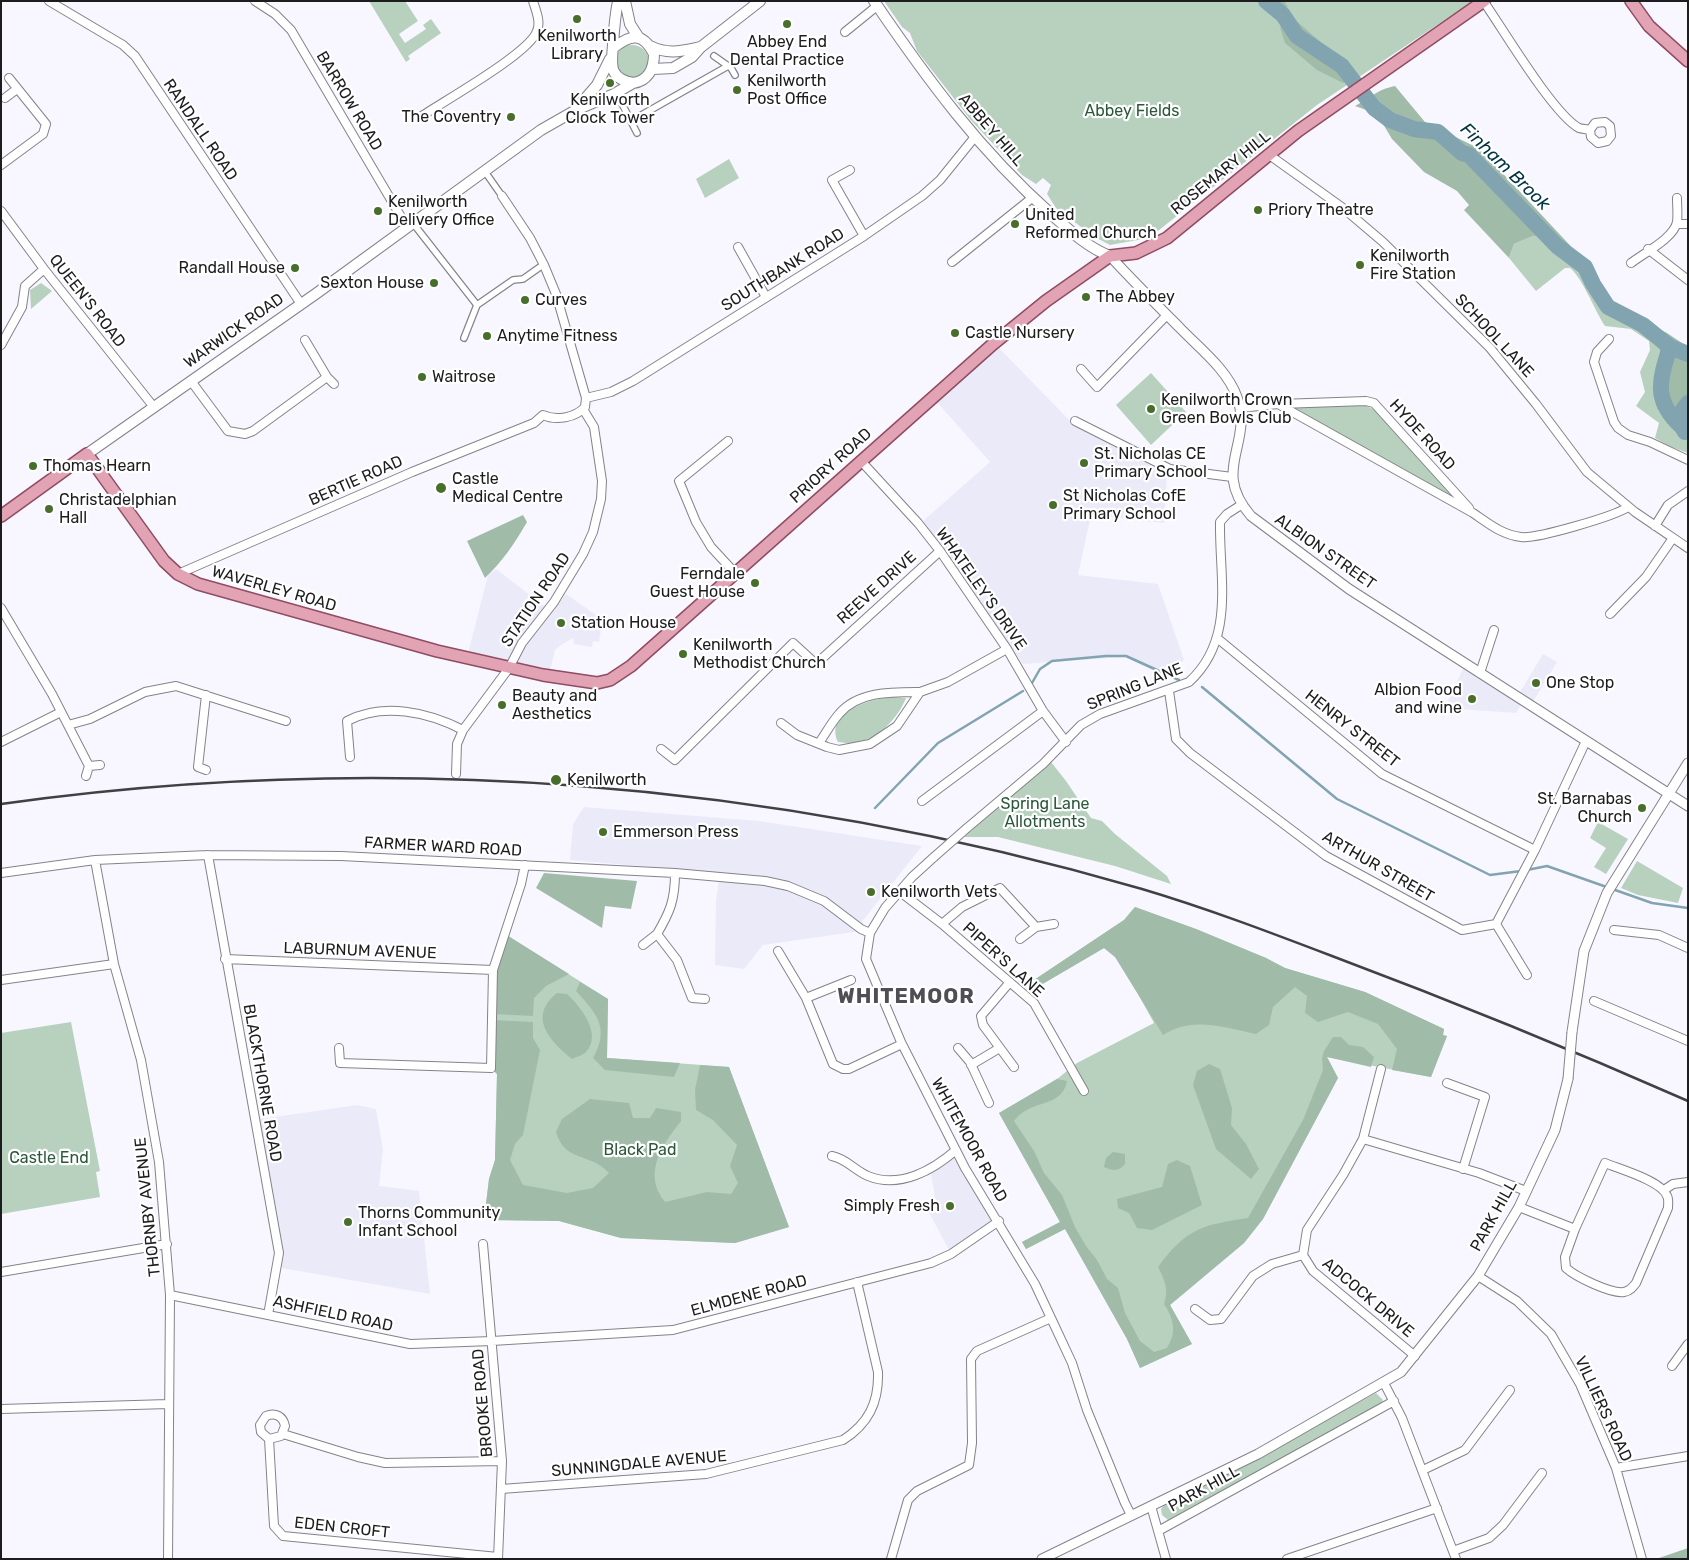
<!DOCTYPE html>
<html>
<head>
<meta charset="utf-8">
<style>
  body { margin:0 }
  #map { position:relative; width:1689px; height:1560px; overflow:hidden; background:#f8f7ff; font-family:Rubik,sans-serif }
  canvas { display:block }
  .frame { position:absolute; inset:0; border:2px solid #1d1d20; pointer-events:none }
</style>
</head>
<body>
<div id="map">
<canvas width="1689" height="1560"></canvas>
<div class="frame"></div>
</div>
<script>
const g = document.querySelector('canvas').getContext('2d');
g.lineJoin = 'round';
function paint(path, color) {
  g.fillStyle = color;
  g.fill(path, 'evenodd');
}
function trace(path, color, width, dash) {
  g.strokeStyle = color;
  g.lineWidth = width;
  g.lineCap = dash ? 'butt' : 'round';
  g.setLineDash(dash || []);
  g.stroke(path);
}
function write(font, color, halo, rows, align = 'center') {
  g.font = font + ' Rubik,sans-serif';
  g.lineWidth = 4.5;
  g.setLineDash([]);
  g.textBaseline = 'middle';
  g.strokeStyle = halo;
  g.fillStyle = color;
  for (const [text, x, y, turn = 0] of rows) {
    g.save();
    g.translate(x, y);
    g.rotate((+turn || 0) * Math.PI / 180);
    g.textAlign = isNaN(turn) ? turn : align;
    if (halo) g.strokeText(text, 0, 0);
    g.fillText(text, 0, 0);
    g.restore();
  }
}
paint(new Path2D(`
  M998,347L1073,424L1167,473L1164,523L1091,515L1078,575L1158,584L1184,660L1167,677L1125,657L1023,664L923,521L990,462L936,401Z
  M496,569L552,612L566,594L596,615L603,617L599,642L593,641L592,647L574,644L573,638L561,645L555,650L550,671L467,657L488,575Z
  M1543,654L1557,662L1531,705L1523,701L1516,713L1445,708L1465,664L1517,697Z
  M584,807L759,821L922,846L854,932L763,945L744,969L715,965L716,901L720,873L570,860L573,824Z
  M357,1105L376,1109L383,1149L379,1186L419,1191L430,1294L276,1267L279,1253L254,1120Z
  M956,1150L999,1221L951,1254L925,1205L936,1202L930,1168Z`), '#ebeaf9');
paint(new Path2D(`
  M369,1H405L418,21L399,34L405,43L426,29L423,25L431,19L441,33L408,56L410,59L406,62Z
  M884,1H1473L1317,105L1149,238L1110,245L1093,236L1056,208L1047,194L1051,185L1043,178L1036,184L1022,175L970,119L917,51L910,33L902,27Z
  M615 62a17 17 0 1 1 34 0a17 17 0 1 1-34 0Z
  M729,159L739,178L705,198L696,179Z
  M1533,236L1540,237L1583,272L1594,293L1618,321L1653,336L1661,353L1653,395L1657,409L1688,435V453L1669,446L1655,438L1659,423L1636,406L1645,392L1640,372L1650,350L1649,341L1631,329L1605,326C1595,311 1582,277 1570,268H1565L1536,291L1509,258L1514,244Z
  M41,283L52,291L31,309L30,290Z
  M1151,373L1186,412L1151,445L1116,405Z
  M1365,405L1375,410L1456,500L1291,407Z
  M893,697L906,698C898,718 877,741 854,743C849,744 843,742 838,742C824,711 871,699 893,697Z
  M1051,762L1066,781L1091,818L1102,821L1115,834L1167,876L1171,884L1115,866L998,837H964Z
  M1598,822L1628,839L1606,874L1594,867L1606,848L1590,838Z
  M1637,861L1683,888L1678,903L1638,895L1621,888Z
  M1135,907L1196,929L1266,958L1285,968L1365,992L1444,1029L1443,1035L1447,1036L1431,1077L1327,1057L1338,1078L1263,1219L1244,1243L1170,1305L1192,1344L1140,1368L1127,1339L1065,1229L1026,1249L1022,1242L1060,1222L999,1113L1057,1079L1077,1063L1154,1023L1120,961L1104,948L1034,989L1025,986L1124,920Z
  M505,934L608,999L607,1058L729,1067L789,1227L735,1243L621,1238L559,1221L490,1220L486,1204L489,1179L495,1160L497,1074L491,1068L493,970Z
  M71,1022L100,1171L96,1172L100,1197L1,1214V1033Z
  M1376,1393L1383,1400L1380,1405L1168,1520L1162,1515L1161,1509L1164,1505L1261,1456Z`), '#b7d1be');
paint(new Path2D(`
  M1257,1H1284L1288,7L1273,14Z
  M1292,17L1356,73L1343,83L1317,70L1285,43L1280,27Z
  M1395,86L1425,122L1480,149L1579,255L1592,270L1613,306L1667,333L1688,347V435L1657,409L1653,395L1661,353L1653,337L1618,321L1606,311L1583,272L1540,237L1533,236L1514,244L1509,258L1464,210L1469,205L1457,191L1424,172L1392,139L1383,124L1372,112L1355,106C1372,97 1376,90 1395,86Z
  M523,515L527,522C515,543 502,562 485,578L467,541Z
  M544,873L637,881L631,909L605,906L602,928L536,888Z
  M1135,907L1196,929L1266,958L1285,968L1365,992L1444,1029L1443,1035L1447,1036L1431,1077L1392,1070L1397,1049L1378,1024L1348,1012L1318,1022L1305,1013L1307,996L1295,987L1273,1007L1269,1025L1256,1034C1223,1027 1193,1016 1163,1035L1115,957L1104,948L1034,989L1025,986L1124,920Z
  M505,934L569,974L546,986L534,998L533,1016L492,1014L493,970Z
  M580,982L608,999L607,1058L680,1063L674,1077L605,1070L593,1058C610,1028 597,1014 576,991Z
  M557,993L567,994C580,1006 603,1034 586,1052C583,1055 576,1057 572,1059C550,1041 527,1017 557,993Z
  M492,1020L533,1022V1038L540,1050L523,1135L515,1144L510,1160L523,1185L567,1193L593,1188L609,1173C590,1152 565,1163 556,1132L562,1119L590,1099L629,1103L633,1118H650L656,1108L681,1112V1121C662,1145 642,1174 665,1202L707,1192L731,1194L738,1183L730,1166L737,1145L713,1120L696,1110L695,1090L700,1065L729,1067L789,1227L735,1243L621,1238L559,1221L490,1220L486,1204L489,1179L495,1160L497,1074L491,1068Z
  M1333,1037H1341L1349,1045L1363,1047L1374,1057L1371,1067L1327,1057L1338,1078L1263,1219L1244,1243L1170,1305L1192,1344L1140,1368L1127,1339L1065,1229L1026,1249L1022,1242L1060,1222L999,1113L1057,1079L1067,1081C1062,1109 1031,1098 1014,1121L1034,1151L1044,1173L1062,1195L1075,1227L1086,1246L1097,1260L1107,1279L1118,1288L1125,1313L1140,1341L1154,1352L1167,1348C1177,1332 1174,1319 1164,1304C1169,1289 1165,1281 1158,1267C1187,1228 1202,1225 1248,1218L1303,1120L1323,1070L1322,1058L1324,1051Z
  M1209,1064L1220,1069L1232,1108L1231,1125L1246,1144L1259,1169L1251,1179L1216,1149L1193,1085L1197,1071Z
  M1113,1152L1125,1154V1164C1118,1172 1113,1171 1104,1167L1106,1158Z
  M1177,1160L1190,1166L1202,1205L1152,1230L1137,1228L1129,1213L1118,1208L1117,1199L1162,1187L1168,1164Z
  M1688,1548V1559H1656Z`), '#a0bca8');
trace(new Path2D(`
  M1032,683L1040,669L1052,661L1106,656H1126L1179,680
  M1202,687L1337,799L1490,875L1521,871
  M875,808L938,743L1023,691
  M1527,870L1547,866L1652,903L1688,908`), '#82a4b1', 2.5);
trace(new Path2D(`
  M1266,1L1283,15L1297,36L1342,66L1374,108L1390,120L1414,129L1438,132L1462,153L1469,155L1557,246L1585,267L1593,284L1608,307L1643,325L1670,347L1688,354
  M1670,347C1659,381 1653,401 1682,427
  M1685,432C1677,421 1679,413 1688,403`), '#82a4b1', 16);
const pedestrian = new Path2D(`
  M714,56L731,68L735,75
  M619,98L637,133
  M631,121L728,66
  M488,176L502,196
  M416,227L477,305L513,280L523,279L540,267
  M464,338L477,305`);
const minor = new Path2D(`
  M49,1L123,45L135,56L301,304
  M255,1L275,14L291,30L407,227
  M1484,2C1503,29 1553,114 1579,128C1582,129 1587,129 1590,130L1595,123L1605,122L1610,126L1611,136L1607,141L1598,143L1591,137L1590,130
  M845,32L877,6
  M5,98L17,89
  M422,116C444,101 530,53 537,31C541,22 536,11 533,1
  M1268,154L1343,208L1383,242L1490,348L1536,404L1587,472L1635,512L1688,548
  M1,165L43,134L46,124L9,78
  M850,170L832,180L864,236
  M1,211L44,269L153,406
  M1677,224H1688
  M738,247L766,297
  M1648,249L1688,280
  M952,262L1032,198
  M1631,263C1644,253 1674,238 1677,222C1678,215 1677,206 1677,198
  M1609,339L1597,352L1594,362L1614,422L1618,428L1628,435L1650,442L1688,460
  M305,340L327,377L334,384
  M1,345L22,307L25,286L44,269
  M1081,369L1097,387L1167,315
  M191,381L228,431L245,434L253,431L327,377
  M586,398L611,392L633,381L864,236L922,196L940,180L974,138
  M1280,404L1366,401L1374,403L1469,508
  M1240,408L1278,404L1473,513C1488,523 1502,535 1521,537C1537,539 1615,516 1628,507
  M1075,421L1170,469L1232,477
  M728,441L679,481L696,522L711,547L735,573
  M861,461L918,523L940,551L1007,649L1043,711L1066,742
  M1655,526L1668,505L1688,491
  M178,574L412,472L534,423L543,415C556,421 575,418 585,407L586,398L556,294L544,265L530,238L502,196
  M1,608L52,694L89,766
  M1610,614L1646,577L1673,538
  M1217,638L1382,774L1535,850
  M1480,673L1494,630
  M1169,691L1176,739L1190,753L1326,856L1462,930L1496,924L1527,975
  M781,723L797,735L827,747L839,750L870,744L897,726L920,692L948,682L1007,649
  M68,725L90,719L145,692L176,686L286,721
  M1,742L61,712
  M819,743C826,733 831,723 839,714C858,691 893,692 920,692
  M661,749L675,760L793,643L816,664L940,551
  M350,757L347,721C383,702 428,712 463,730
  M206,770L198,767L206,695
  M456,774L457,744L463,730L509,668L522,643L554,602L583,554L593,532L601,499L602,481L594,427L583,409
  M86,776L89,766L100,765
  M922,801L1043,711
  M967,828L1043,764L1081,725L1100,714L1189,682C1236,639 1219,578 1220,522L1227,514L1241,505
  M208,855L279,1253L268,1315
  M934,857L912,877L885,908L870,933L866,959L901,1042L965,1168L1035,1284L1051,1318L1072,1363L1087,1410L1125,1503L1131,1515
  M95,860L114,964L141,1060L159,1162L170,1295L168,1559
  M1,873L95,860L208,855L341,856L675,873L765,881L788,886L824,901L861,929L870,933
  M675,873C675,900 670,912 657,934L677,960L692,998L705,999
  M899,891L942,924L1034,1003L1084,1091
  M942,924L962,907L1000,888L1036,927L1054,924
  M1496,924L1535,850L1586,741
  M1614,930L1659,935L1688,948
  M1020,939L1036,927
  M643,945L657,934
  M778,951L806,998L833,1064L843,1069H849L902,1044
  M225,959L493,970
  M1,980L114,964
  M1010,982L981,1016L983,1025L1014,1067
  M806,998L851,980
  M1594,1001L1688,1041
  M339,1048L340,1063L491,1068L493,970L521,884L525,865
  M958,1048L970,1062L989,1103
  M971,1065L998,1049
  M1381,1069L1363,1139L1343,1175L1307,1230L1303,1255L1313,1271L1415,1356
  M1447,1083L1485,1097L1463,1169
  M1363,1139L1479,1173L1526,1191
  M832,1156C847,1159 854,1170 868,1176C900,1189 933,1170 956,1150
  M1664,1190L1673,1184L1688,1182
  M1519,1207L1575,1229L1605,1163C1619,1169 1662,1181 1667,1196C1669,1199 1668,1204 1668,1208L1636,1283C1633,1287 1630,1291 1624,1292C1611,1294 1576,1277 1566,1268L1565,1257L1575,1229
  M483,1244L502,1461L498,1559
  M1,1272L167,1244
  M1478,1276L1517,1301L1551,1334L1580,1384L1616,1468L1642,1559
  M170,1295L410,1344L492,1341L673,1330L931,1263L951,1254L999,1221
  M1195,1309L1210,1320L1221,1319L1253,1276L1272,1264L1303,1255
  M1672,1366L1688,1344
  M1384,1383L1402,1418L1456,1559
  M1,1409L168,1404
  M283,1434L358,1457L385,1463L502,1461
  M269,1439L261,1432L260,1425L266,1416C275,1412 283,1416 285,1426L281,1436L269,1439L274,1526L283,1536L498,1557
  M1616,1468L1688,1456
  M1423,1470L1465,1450L1510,1390
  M501,1489L706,1474L843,1440C868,1424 879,1403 878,1372L857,1282
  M1151,1506L1166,1559
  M1160,1530L1394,1401
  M1453,1551L1489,1538L1503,1525L1542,1473
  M891,1559L908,1500L917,1491L969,1465L972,1443L971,1359L977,1351L1051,1318
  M1287,1559L1437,1508`);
const tertiary = new Path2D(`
  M1110,256C1132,280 1155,303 1179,327C1199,348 1227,369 1237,397C1254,444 1210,469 1251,516L1349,589L1688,806
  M1572,1032L1584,951L1607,893L1688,763
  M1042,1559L1258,1454L1401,1372L1478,1276L1519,1207L1555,1130L1568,1079`);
const secondary = new Path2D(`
  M625,1L630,24L639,38
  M874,1C927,79 980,151 1051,214C1068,229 1088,248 1110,256
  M650,46C668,55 682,51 701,47
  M613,48C631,34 643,32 654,54C654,69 648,81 633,83C607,78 612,63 613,44C614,29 615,16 618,1
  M653,69L673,68L692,57L701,47L760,1
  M578,107L597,85L610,59
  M87,454L317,293L541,130L576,110L614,94L633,83`);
const primary = new Path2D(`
  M1631,1L1649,26L1688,61
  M1,516L87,454L164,561L178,574L198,584L437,651L543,675L597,683L610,680L631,666L993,344L1046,301L1110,256L1136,253L1167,238L1298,131L1484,1`);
trace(pedestrian, '#84838a', 8);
trace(minor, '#84838a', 10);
trace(tertiary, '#84838a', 11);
trace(secondary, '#84838a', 12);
trace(primary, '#904c61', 14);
trace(pedestrian, '#fff', 5.5);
trace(minor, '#fff', 8);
trace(tertiary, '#fff', 9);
trace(secondary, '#fff', 10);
trace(primary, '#e2a3b5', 11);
trace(new Path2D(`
  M1,804C384,750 771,781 1142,889C1206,908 1269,932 1332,956C1452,1001 1570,1049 1688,1101`), '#414144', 2.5);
const minorBridge = new Path2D(`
  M934,857L967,828`);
const tertiaryBridge = new Path2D(`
  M1568,1079L1572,1032`);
trace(minorBridge, '#84838a', 10, []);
trace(tertiaryBridge, '#84838a', 11, []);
trace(minorBridge, '#fff', 8);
trace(tertiaryBridge, '#fff', 9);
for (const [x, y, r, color] of [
  [577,19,5,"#476e2a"],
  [787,24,5,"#476e2a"],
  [610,83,5,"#476e2a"],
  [737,90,5,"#476e2a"],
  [511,117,5,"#476e2a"],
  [1258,210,5,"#476e2a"],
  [378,211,5,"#476e2a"],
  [1015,224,5,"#476e2a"],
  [1360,265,5,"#476e2a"],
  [295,268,5,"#476e2a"],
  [434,283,5,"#476e2a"],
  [1086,297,5,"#476e2a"],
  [525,300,5,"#476e2a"],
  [955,333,5,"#476e2a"],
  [487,336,5,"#476e2a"],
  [422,377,5,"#476e2a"],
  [1151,409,5,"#476e2a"],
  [1084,463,5,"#476e2a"],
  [33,466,5,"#476e2a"],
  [441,488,6,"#476e2a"],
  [1053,505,5,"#476e2a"],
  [49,509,5,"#476e2a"],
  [755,583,5,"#476e2a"],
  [561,623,5,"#476e2a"],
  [683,654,5,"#476e2a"],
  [1536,683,5,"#476e2a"],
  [1472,699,5,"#476e2a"],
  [502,705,5,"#476e2a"],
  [556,780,6,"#476e2a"],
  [1642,808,5,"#476e2a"],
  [603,832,5,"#476e2a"],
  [871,892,5,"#476e2a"],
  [950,1206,5,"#476e2a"],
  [348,1222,5,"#476e2a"]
]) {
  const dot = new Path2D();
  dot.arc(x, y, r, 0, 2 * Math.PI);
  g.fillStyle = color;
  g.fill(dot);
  trace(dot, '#fff', 2);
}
write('16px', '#1d1d20', '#fff', [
  ["Kenilworth",577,36,"center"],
  ["Library",577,54,"center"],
  ["Abbey End",787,42,"center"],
  ["Dental Practice",787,60,"center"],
  ["Kenilworth",747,81],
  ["Post Office",747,99],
  ["Kenilworth",610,100,"center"],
  ["Clock Tower",610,118,"center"],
  ["The Coventry",501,117,"right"],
  ["Kenilworth",388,202],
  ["Delivery Office",388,220],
  ["Priory Theatre",1268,210],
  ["United",1025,215],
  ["Reformed Church",1025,233],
  ["Kenilworth",1370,256],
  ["Fire Station",1370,274],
  ["Randall House",285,268,"right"],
  ["Sexton House",424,283,"right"],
  ["The Abbey",1096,297],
  ["Curves",535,300],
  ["Castle Nursery",965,333],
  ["Anytime Fitness",497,336],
  ["Waitrose",432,377],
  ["Kenilworth Crown",1161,400],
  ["Green Bowls Club",1161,418],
  ["St. Nicholas CE",1094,454],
  ["Primary School",1094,472],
  ["Thomas Hearn",43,466],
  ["Castle",452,479],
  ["Medical Centre",452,497],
  ["St Nicholas CofE",1063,496],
  ["Primary School",1063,514],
  ["Christadelphian",59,500],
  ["Hall",59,518],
  ["Ferndale",745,574,"right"],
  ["Guest House",745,592,"right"],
  ["Station House",571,623],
  ["Kenilworth",693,645],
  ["Methodist Church",693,663],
  ["One Stop",1546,683],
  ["Albion Food",1462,690,"right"],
  ["and wine",1462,708,"right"],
  ["Beauty and",512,696],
  ["Aesthetics",512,714],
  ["Kenilworth",567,780],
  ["St. Barnabas",1632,799,"right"],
  ["Church",1632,817,"right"],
  ["Emmerson Press",613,832],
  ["Kenilworth Vets",881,892],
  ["Simply Fresh",940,1206,"right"],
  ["Thorns Community",358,1213],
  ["Infant School",358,1231]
], 'left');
write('16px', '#1d1d20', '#fff', [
  ["BARROW ROAD",349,101,59],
  ["RANDALL ROAD",200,130,56],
  ["ABBEY HILL",991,130,49],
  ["ROSEMARY HILL",1221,173,-39],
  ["SOUTHBANK ROAD",783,270,-32],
  ["QUEEN'S ROAD",87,301,52],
  ["WARWICK ROAD",234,331,-35],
  ["SCHOOL LANE",1494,336,47],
  ["HYDE ROAD",1422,435,48],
  ["PRIORY ROAD",831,466,-42],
  ["BERTIE ROAD",356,481,-24],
  ["ALBION STREET",1325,552,35],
  ["REEVE DRIVE",877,588,-42],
  ["WAVERLEY ROAD",274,589,16],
  ["WHATELEY'S DRIVE",981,589,55],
  ["STATION ROAD",536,600,-56],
  ["SPRING LANE",1135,687,-22],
  ["HENRY STREET",1352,729,38],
  ["FARMER WARD ROAD",443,847,3],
  ["ARTHUR STREET",1378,867,30],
  ["LABURNUM AVENUE",360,951,2],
  ["PIPER'S LANE",1003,960,42],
  ["BLACKTHORNE ROAD",262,1083,80],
  ["WHITEMOOR ROAD",969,1140,61],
  ["THORNBY AVENUE",148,1207,-96],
  ["PARK HILL",1494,1216,-61],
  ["ELMDENE ROAD",749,1296,-15],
  ["ADCOCK DRIVE",1368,1298,40],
  ["ASHFIELD ROAD",333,1314,12],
  ["BROOKE ROAD",483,1403,-95],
  ["VILLIERS ROAD",1603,1409,65],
  ["SUNNINGDALE AVENUE",639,1464,-5],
  ["PARK HILL",1204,1489,-29],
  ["EDEN CROFT",342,1528,6]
]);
write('16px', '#2a583b', '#fff', [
  ["Abbey Fields",1132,111],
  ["Spring Lane",1045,804],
  ["Allotments",1045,822],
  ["Black Pad",640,1150],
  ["Castle End",49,1158]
]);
write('italic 18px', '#003443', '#fff', [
  ["Finham Brook",1505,167,44]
]);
g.letterSpacing = '1px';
write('bold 21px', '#4e4e54', '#fff', [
  ["WHITEMOOR",906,997]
]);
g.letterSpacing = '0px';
</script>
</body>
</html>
